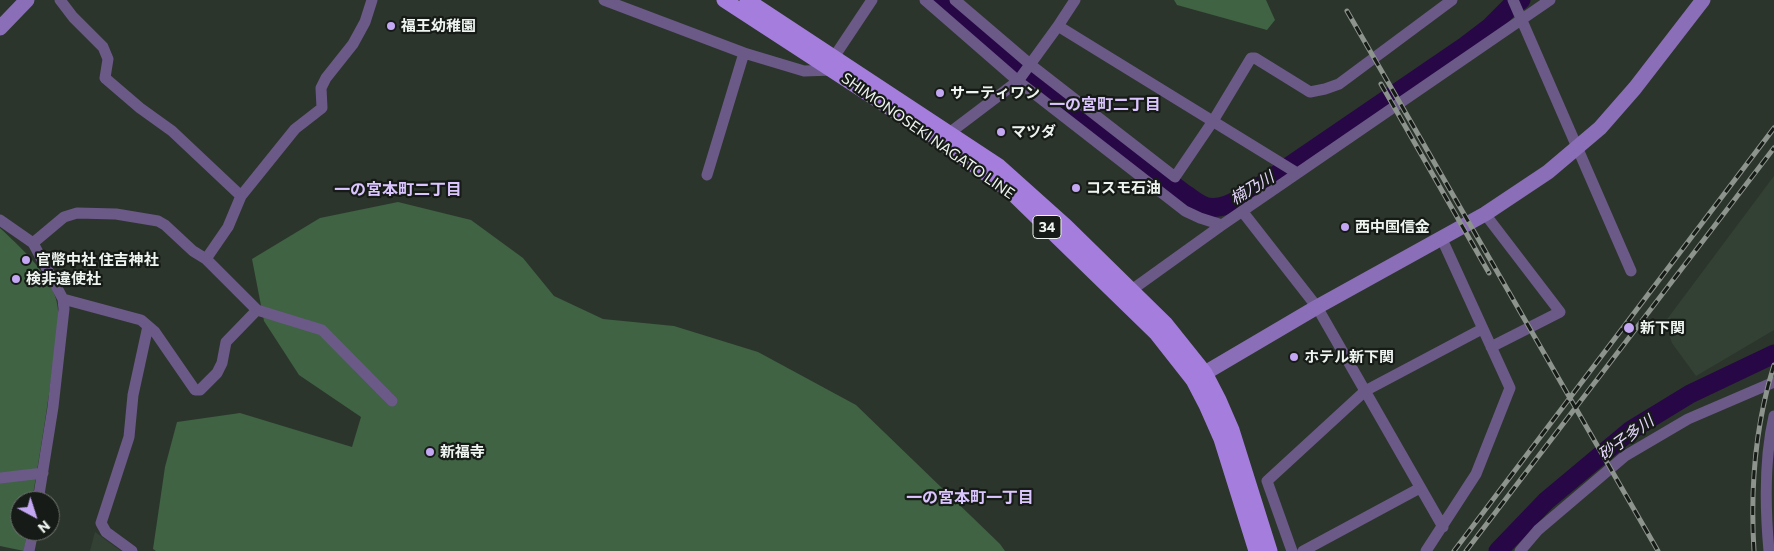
<!DOCTYPE html>
<html>
<head>
<meta charset="utf-8">
<style>
  body { margin:0 }
  #map { position:relative; width:1774px; height:551px; overflow:hidden; background:#2c352c; font-family:Commissioner,sans-serif }
  canvas { display:block }
  .north { position:absolute; left:10px; top:491px; width:50px; height:50px; box-sizing:border-box; background:#171b17; border:1px solid #6d726d; border-radius:50%; rotate:140deg; font-size:14px; font-weight:700; line-height:20px; text-align:center; color:#eef4ef }
  .north::after { content:''; display:block; margin:auto; width:18px; height:22px; background:#c3a7f2; clip-path:polygon(50% 0,100% 100%,50% 72%,0 100%) }
</style>
</head>
<body>
<div id="map">
<canvas width="1774" height="551"></canvas>
<div class="north">N</div>
</div>
<script>
const g = document.querySelector('canvas').getContext('2d');
g.lineJoin = 'round';
function paint(path, color) {
  g.fillStyle = color;
  g.fill(path, 'evenodd');
}
function trace(path, color, width, dash) {
  g.strokeStyle = color;
  g.lineWidth = width;
  g.lineCap = dash ? 'butt' : 'round';
  g.setLineDash(dash || []);
  g.stroke(path);
}
function write(font, color, halo, rows, align = 'center') {
  g.font = font + ' Commissioner,"Noto Sans JP",sans-serif';
  g.lineWidth = 4.5;
  g.setLineDash([]);
  g.textBaseline = 'middle';
  g.strokeStyle = halo;
  g.fillStyle = color;
  for (const [text, x, y, turn = 0] of rows) {
    g.save();
    g.translate(x, y);
    g.rotate((+turn || 0) * Math.PI / 180);
    g.textAlign = isNaN(turn) ? turn : align;
    if (halo) g.strokeText(text, 0, 0);
    g.fillText(text, 0, 0);
    g.restore();
  }
}
paint(new Path2D(`
  M1774,176V330L1696,376L1672,343L1665,322Z
  M95,532L121,551H90Z`), '#334134');
paint(new Path2D(`
  M1174,0H1266L1275,20L1267,30L1177,5Z
  M398,202L471,220L523,258L554,296L603,319L674,326L758,352L856,405L1000,544L1005,551H156L153,549L165,467L177,422L240,413L352,447L361,417L299,375L264,321L252,259L320,218Z
  M0,228C20,247 45,269 55,296C62,315 56,337 54,357C48,405 40,453 32,501H20V531H27L24,551L0,546Z`), '#3f6343');
trace(new Path2D(`
  M940,0L1032,77L1185,194C1190,197 1196,202 1202,205C1220,214 1242,197 1257,188L1465,46L1490,27L1509,8L1521,0
  M1498,551L1546,501L1631,430L1690,394L1774,354`), '#270746', 19);
trace(new Path2D(`
  M60,0L73,17L103,47L108,59L105,78L140,108L172,131L241,196
  M604,0L744,53L804,71L833,70
  M925,0L1018,81L1185,211L1200,218L1222,225
  M955,0L1031,65L1175,177L1213,121L1251,58H1255L1310,92L1325,89L1339,84L1452,0
  M1513,0L1631,271
  M1058,26L1075,0
  M830,63L872,0
  M944,137L1018,81L1058,26L1297,173
  M707,175L744,53
  M1242,211L1317,307L1443,527
  M1485,214L1560,312L1491,347
  M0,220L33,243L63,299L64,309L53,407L38,501
  M33,243L64,217L77,213L116,214L158,221L165,225L193,251L206,259L257,310L322,330L392,401
  M206,259L228,227L241,196L295,129L322,108L321,88L326,78L353,44L365,22L372,0
  M1126,294L1222,225L1550,0
  M63,299L141,320L148,326L133,395L129,437L101,523L106,532L132,551
  M148,326L155,332L195,390H200L217,373L222,363L226,342L257,310
  M0,478L43,473
  M29,551L33,531
  M1292,551L1267,481L1365,391L1482,329
  M1303,551L1420,488
  M1426,551L1476,474L1510,388L1441,237
  M1520,551L1538,530L1625,456L1688,419L1774,382
  M1769,551C1765,507 1764,459 1774,416`), '#6b5988', 11);
trace(new Path2D(`
  M0,28L27,0
  M1193,380L1317,307L1485,214L1548,172L1600,128L1635,88L1703,0`), '#8b6eb8', 15);
trace(new Path2D(`
  M724,0L939,140L1011,192L1156,333L1193,380L1206,405L1221,439L1256,551
  M747,0L999,166L1066,226L1165,323L1205,373L1219,400L1232,430L1270,551`), '#a47ddd', 15);
const rail = new Path2D(`
  M1347,11L1658,551
  M1381,84L1489,273
  M1454,551L1774,128
  M1466,551L1774,148
  M1754,551C1750,487 1755,426 1774,365`);
trace(rail, '#8c948d', 5);
trace(rail, '#171b17', 3, [9]);
for (const [x, y, r, color] of [
  [391,26,5,"#c3a7f2"],
  [940,93,5,"#c3a7f2"],
  [1001,132,5,"#c3a7f2"],
  [1076,188,5,"#c3a7f2"],
  [1345,227,5,"#c3a7f2"],
  [26,260,5,"#c3a7f2"],
  [16,279,5,"#c3a7f2"],
  [1629,328,6,"#c3a7f2"],
  [1294,357,5,"#c3a7f2"],
  [430,452,5,"#c3a7f2"]
]) {
  const dot = new Path2D();
  dot.arc(x, y, r, 0, 2 * Math.PI);
  g.fillStyle = color;
  g.fill(dot);
  trace(dot, '#171b17', 2);
}
for (const [x, y, w] of [
  [1047,227,28]
]) {
  const box = new Path2D();
  box.roundRect(x - w / 2, y - 11.5, w, 23, 4);
  g.fillStyle = '#171b17';
  g.fill(box);
  trace(box, '#eef4ef', 1);
}
write('bold 14px', '#eef4ef', null, [
  ["34",1047,227]
]);
write('bold 15px', '#eef4ef', '#171b17', [
  ["福王幼稚園",401,26],
  ["サーティワン",950,93],
  ["マツダ",1011,132],
  ["コスモ石油",1086,188],
  ["西中国信金",1355,227],
  ["官幣中社 住吉神社",36,260],
  ["検非違使社",26,279],
  ["新下関",1640,328],
  ["ホテル新下関",1304,357],
  ["新福寺",440,452]
], 'left');
write('15px', '#eef4ef', '#171b17', [
  ["SHIMONOSEKI NAGATO LINE",928,136,35]
]);
write('bold 16px', '#dac5fe', '#171b17', [
  ["一の宮町二丁目",1105,105],
  ["一の宮本町二丁目",398,190],
  ["一の宮本町一丁目",970,498]
]);
write('italic 16px', '#e4d6fd', '#171b17', [
  ["楠乃川",1252,188,-31],
  ["砂子多川",1626,438,-36]
]);
</script>
</body>
</html>
